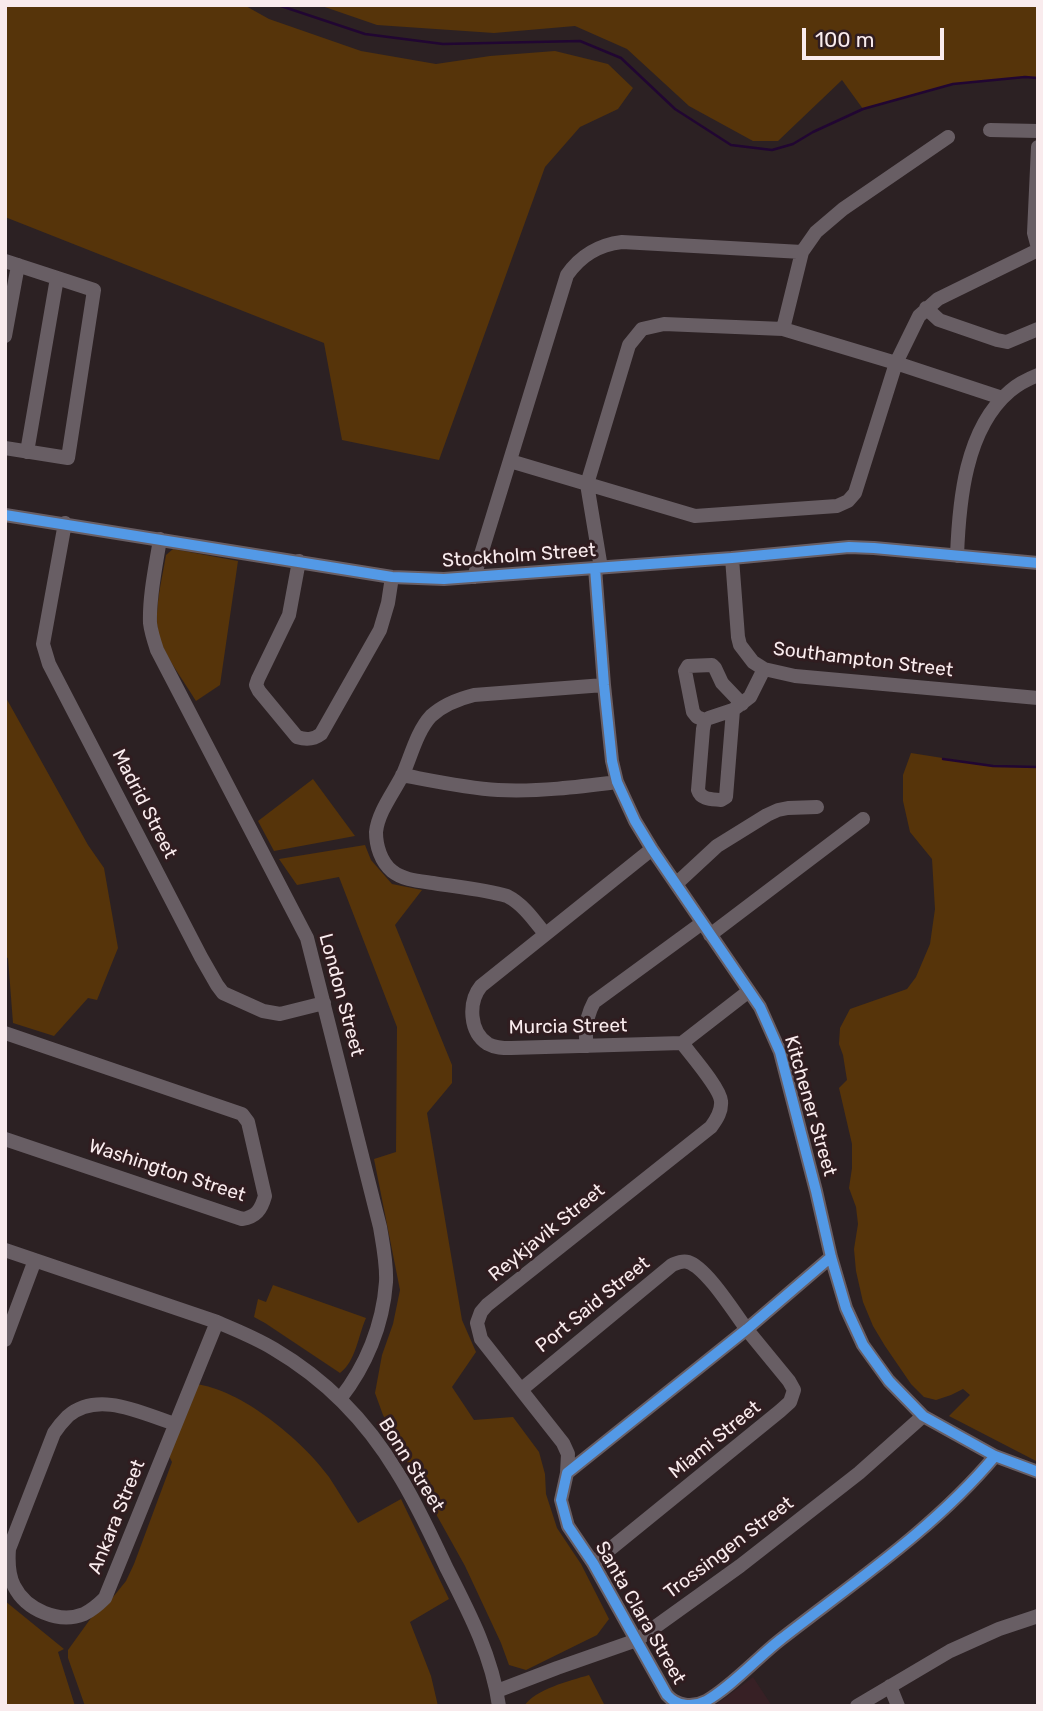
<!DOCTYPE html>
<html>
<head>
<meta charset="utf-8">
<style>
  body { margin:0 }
  #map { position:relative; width:1043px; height:1711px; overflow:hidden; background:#2c2123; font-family:Rubik,sans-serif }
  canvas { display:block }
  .frame { position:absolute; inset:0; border:7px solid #f9ebed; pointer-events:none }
  .scale { position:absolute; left:802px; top:28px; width:142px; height:32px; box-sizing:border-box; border:4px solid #f9ebed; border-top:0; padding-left:9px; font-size:21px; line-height:24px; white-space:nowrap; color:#f9ebed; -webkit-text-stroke:5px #301d20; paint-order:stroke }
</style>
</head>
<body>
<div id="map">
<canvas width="1043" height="1711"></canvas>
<div class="frame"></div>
<div class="scale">100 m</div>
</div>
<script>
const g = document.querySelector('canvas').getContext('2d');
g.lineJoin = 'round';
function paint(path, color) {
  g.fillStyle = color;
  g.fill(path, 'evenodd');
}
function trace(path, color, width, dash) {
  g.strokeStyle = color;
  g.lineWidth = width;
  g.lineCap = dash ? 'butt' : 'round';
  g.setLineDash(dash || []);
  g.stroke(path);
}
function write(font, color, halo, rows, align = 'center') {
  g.font = font + ' Rubik,sans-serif';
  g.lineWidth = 6;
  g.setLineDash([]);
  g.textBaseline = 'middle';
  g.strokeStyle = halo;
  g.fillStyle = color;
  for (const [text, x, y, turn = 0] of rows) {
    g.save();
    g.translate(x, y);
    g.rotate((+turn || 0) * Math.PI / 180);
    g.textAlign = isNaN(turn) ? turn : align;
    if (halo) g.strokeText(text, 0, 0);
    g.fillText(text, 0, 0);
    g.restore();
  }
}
paint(new Path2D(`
  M753,1677L772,1706H714Z`), '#372025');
paint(new Path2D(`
  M5,5H244L269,19L361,51L436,64L490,56L555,51L608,64L633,88L618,109L580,127L545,167L439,460L342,440L324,343L5,217Z
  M319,5H1038V78L1025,77L953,84L863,109L842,80L778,141H753L689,106L627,49L575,26L494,33L377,25Z
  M173,549L238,561L220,685L196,701C186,684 161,651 158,633C154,608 162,580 166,555Z
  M5,696L88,845L104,868L118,948L97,1000L88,998L54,1036L13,1023L8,958L5,957Z
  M911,753L993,766L1038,767V1462L949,1416L970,1395L963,1389L951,1395L936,1400L924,1397L911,1384L885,1346L873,1326L863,1302L856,1271L854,1249L858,1224L856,1207L849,1188L852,1168V1144L839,1088L847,1080L843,1055L839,1044L840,1028L850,1009L907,989L916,977L930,944L935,909L932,859L910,832L903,801V775Z
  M313,779L355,836L274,851L258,821Z
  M365,845L371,860L392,884L422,890L395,925L452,1065V1083L427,1113L462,1320L476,1352L452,1387L474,1420L513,1417L539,1452L545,1474L546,1494L557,1528L581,1564L609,1619L597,1635L526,1670L509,1665L501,1643L465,1566L407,1462L383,1415L375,1393L382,1355L393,1324L400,1290L374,1159L396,1152L397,1027L339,877L297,885L279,859Z
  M273,1285L366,1318C358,1336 356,1361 340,1373L265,1323L254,1317L258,1299L266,1302Z
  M195,1384C241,1389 302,1440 329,1477C339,1492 348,1508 358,1523L401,1499L449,1599L410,1622L431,1676L438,1706H85L68,1658V1650L91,1618L105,1607L126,1581L134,1564L172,1462L169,1456Z
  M5,1601L64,1649L58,1652L75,1706H5Z
  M589,1675L605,1706H524C536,1689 569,1681 589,1675Z`), '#56340a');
trace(new Path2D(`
  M278,5L365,34L443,44L580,41L621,58L675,109L731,145L772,150L793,144L813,132L863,109L953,84L1025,77L1038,78
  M943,759L993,766L1038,767`), '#210632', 2.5);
trace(new Path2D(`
  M990,130L1038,131
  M1038,147L1034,233L1038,248
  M5,261L94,290L68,458L5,448
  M926,308L939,320L997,340L1007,342L1038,329
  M783,329L802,252L816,232L843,209L948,137
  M5,336L18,265
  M27,452L57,278
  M510,461L695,516L837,506L848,501L855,493L896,363L919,316L938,299L1038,250
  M5,515L392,577L444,579L732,558L849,547L874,548L1038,563
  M65,523L43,644L49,664L201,957L217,985L223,993L263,1011L280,1014L324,1003
  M160,539C156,565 149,596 150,623C151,632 154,641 157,650L307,938L380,1227C383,1245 387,1264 386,1282C383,1325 366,1366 340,1399
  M957,556C959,502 965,429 1010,391C1018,384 1028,379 1038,375
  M732,558L738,637L740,645L753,662L764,669L795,676L1038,698
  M299,561L289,615L258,679L256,685L259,691L297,737C306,740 313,740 321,734L380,630L388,603L392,577
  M595,568L604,685L612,761L617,782L635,821L652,849L760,1007L780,1052L816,1191L831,1257L846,1308L863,1345L889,1381L923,1416L995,1456L1038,1472
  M601,568L587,484L629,345L642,329L664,324L783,329L896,363L1002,398
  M474,577L567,275C581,255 598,245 622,242L802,252
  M733,710L726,797L721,800C712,799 701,800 698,790L703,729L705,720L709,718L733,710L750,697L764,669
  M705,720L697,717L693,712L685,671L688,666L712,665L715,668L722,683L742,704
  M402,775C434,781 466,788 498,790C538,792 578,787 617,782
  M652,849L481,986C468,1002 469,1032 488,1044C495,1048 503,1048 511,1048L682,1043L749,991
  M676,884L717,846L767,815L778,810L788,808L817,807
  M545,934C534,920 523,904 507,896C483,889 457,887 433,883C419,881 403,880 392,871C381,862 376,846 376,832C378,812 394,792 403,774C411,756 417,731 431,716C443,705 458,699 474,695L604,685
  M710,935L863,819
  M5,1033L242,1114L248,1122L265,1196C261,1210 256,1217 242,1219L5,1139
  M587,1046C584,1030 586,1017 594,1002L702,923
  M5,1250L217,1322C236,1330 256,1338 274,1349C325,1379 367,1422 397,1472C416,1502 431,1535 446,1567C469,1612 492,1656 499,1706
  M831,1257L747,1329L567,1473L561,1500L568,1526L593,1563L667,1695C677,1706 692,1708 706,1701C731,1687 757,1658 780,1640C853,1583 935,1528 995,1456
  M5,1340L35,1260
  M522,1389L672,1265C677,1263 682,1260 688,1262C707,1268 735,1314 748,1331C762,1348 776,1365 789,1381L794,1390L790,1402L780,1411L593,1563
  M175,1424C143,1414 99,1390 68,1416C63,1421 58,1427 54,1433L9,1549C8,1562 8,1574 14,1586C26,1610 59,1624 84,1614C92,1610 99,1604 105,1598L217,1322
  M567,1473L568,1454L563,1443L481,1339L477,1323L481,1312L487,1305L711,1127C717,1119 722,1111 721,1101C720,1088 691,1055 682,1043
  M890,1686L898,1706
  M497,1691L557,1668L637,1640L740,1566L859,1473L923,1416
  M857,1706L950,1651L999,1629L1038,1616`), '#685e64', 14);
trace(new Path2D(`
  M5,515L392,577L444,579L732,558L849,547L874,548L1038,563
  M595,568L604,685L612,761L617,782L635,821L652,849L760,1007L780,1052L816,1191L831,1257L846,1308L863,1345L889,1381L923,1416L995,1456L1038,1472
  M831,1257L747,1329L567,1473L561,1500L568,1526L593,1563L667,1695C677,1706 692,1708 706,1701C731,1687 757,1658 780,1640C853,1583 935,1528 995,1456`), '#5399e6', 10);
write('19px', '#f9ebed', '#301d20', [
  ["Stockholm Street",519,556,-4],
  ["Southampton Street",863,660,7],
  ["Madrid Street",144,804,63],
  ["London Street",341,995,75],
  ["Murcia Street",568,1027,-1],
  ["Kitchener Street",810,1106,74],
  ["Washington Street",167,1171,18],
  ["Reykjavik Street",547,1233,-39],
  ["Port Said Street",593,1305,-39],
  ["Miami Street",715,1440,-39],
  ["Bonn Street",411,1465,58],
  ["Ankara Street",117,1517,-68],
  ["Trossingen Street",729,1548,-37],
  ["Santa Clara Street",640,1613,60]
]);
</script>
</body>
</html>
